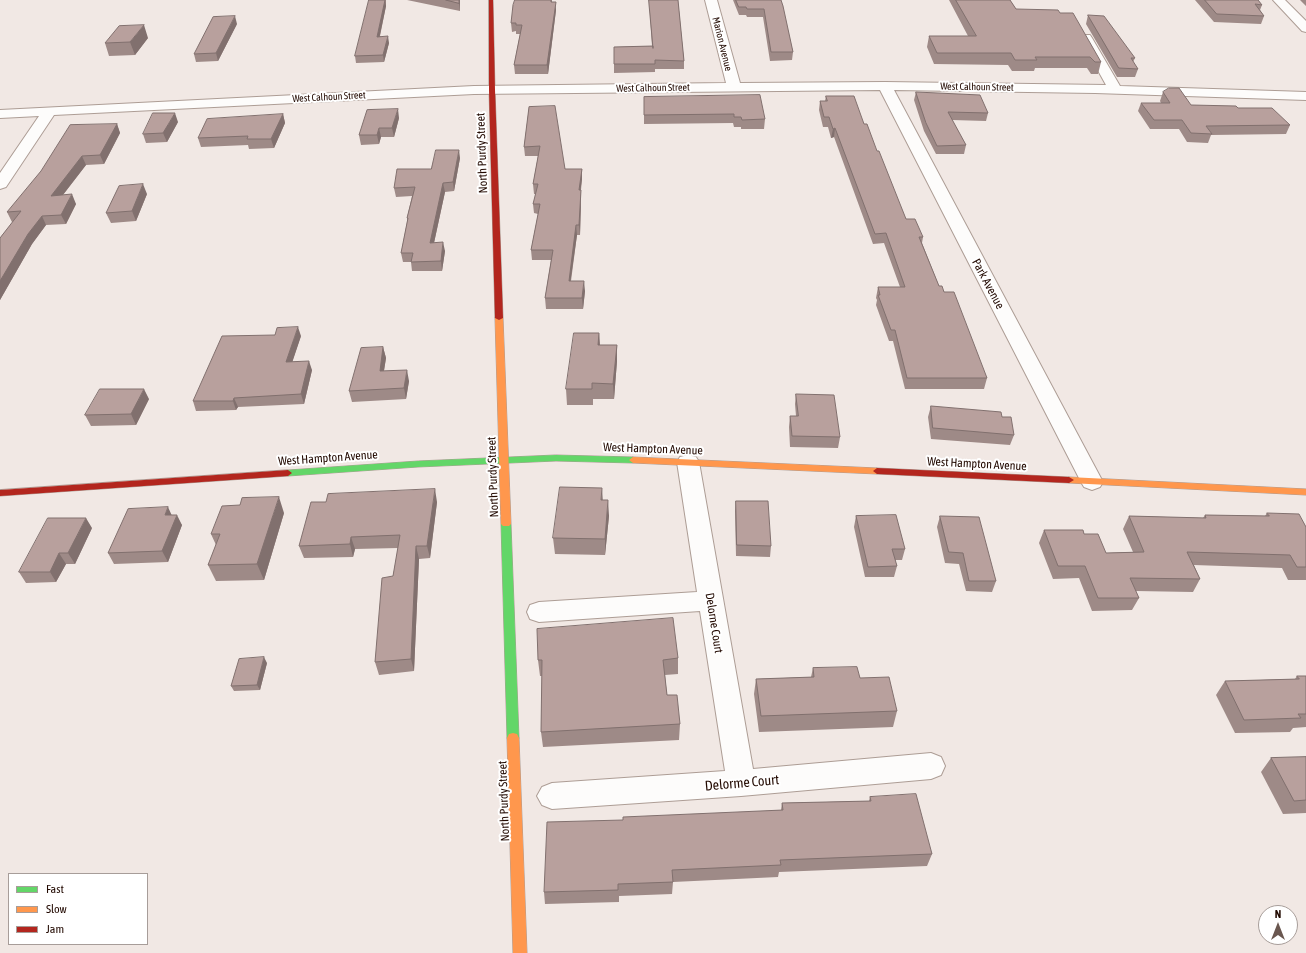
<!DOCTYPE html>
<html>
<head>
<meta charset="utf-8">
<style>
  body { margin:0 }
  #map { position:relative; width:1306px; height:953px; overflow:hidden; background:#f1e8e4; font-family:"Asap Condensed",sans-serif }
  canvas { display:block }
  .legend { position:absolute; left:8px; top:873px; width:140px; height:72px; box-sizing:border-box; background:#fff; border:1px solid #a79d99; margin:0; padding:5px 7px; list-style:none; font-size:12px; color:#220900 }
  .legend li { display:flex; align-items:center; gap:8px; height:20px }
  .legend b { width:20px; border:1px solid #a79d99 }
  .north { position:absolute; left:1258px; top:905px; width:40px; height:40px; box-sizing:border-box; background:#fff; border:1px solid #a79d99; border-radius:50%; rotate:0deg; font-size:11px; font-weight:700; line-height:16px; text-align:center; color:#220900 }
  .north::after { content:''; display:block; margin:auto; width:14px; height:18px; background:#6a5750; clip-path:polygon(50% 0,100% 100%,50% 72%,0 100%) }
</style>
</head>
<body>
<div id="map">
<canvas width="1306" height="953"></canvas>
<ul class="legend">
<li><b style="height:5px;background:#63d668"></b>Fast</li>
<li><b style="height:5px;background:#ff974d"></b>Slow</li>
<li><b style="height:5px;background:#b3261e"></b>Jam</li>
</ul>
<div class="north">N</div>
</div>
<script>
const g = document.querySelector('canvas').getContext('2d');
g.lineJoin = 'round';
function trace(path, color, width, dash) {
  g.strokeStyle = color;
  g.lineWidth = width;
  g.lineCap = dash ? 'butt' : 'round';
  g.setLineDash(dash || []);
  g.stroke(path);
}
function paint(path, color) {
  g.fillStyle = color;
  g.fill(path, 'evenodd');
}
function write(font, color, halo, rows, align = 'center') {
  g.font = font + ' "Asap Condensed",sans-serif';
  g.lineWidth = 4;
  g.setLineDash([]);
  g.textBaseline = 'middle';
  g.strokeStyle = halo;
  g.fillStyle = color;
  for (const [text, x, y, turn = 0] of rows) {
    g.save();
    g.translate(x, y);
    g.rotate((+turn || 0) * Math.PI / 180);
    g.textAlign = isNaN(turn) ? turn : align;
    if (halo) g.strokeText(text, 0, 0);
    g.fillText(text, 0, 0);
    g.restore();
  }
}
const street = new Path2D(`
  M705,0H717L740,83L885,82L1106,85L1080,38L1082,35H1090L1092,38L1120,86L1306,92V100L1095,93L894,90L1103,482L1100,487L1092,490L1084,487L1081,482L880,90L474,94L54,115L6,187L0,189V173L39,116L0,118V110L474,86L726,83Z
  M1273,0H1285L1306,21V32L1302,31Z
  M688,455L696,457L699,462L753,769L931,753L941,757L945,766L941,775L931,779L741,796L552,809L542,805L537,796L542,787L552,783L725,771L700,611L539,622L530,619L527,612L530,605L539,602L697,592L677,462L680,457Z`);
const fast = new Path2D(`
  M556,455L633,457L637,460L633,463L556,461L418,467L288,476L284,473L288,470L418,461Z
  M506,521L509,522L511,524L519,738L517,742L513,743L509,742L507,738L501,524L503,522Z`);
const slow = new Path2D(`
  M496,316H499L503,318L511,524L509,526H503L501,524L495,318Z
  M633,457L877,468L881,471L877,474L633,463L629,460Z
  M1069,477L1306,489V495L1069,483L1064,480Z
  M513,733L517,734L519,738L527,953H513L507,738L509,734Z`);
const jam = new Path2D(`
  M489,0H493L495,90L503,318L499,320L495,318L489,90Z
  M877,468L1069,477L1074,480L1069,483L877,474L873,471Z
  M288,470L292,473L288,476L0,496V490Z`);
trace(street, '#ad9d95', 2);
trace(fast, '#ad9d95', 1);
trace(slow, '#ad9d95', 1);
trace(jam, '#ad9d95', 1);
paint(street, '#fdfcfb');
paint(fast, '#63d668');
paint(slow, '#ff974d');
paint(jam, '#b3261e');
paint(new Path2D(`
  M369,0H386V6L380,36L389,43L384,62L356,63L355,56Z
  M407,0H460V11Z
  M515,0H552V2L556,10L548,74H515L514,65L520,34H516V31L512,32L511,23Z
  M649,0H678L684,61V69H655V72L614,73V47L652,46Z
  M733,0H781L793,52L792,60L770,61L763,17H747L746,15H739Z
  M949,0H1010L1016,9L1101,62L1098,74H1091L1087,68H1035L1034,71H1012L1008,65L934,64L927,47L929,36H968Z
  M1195,0H1258L1262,5L1260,10L1264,16L1261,24L1214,22Z
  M1300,0H1306V6Z
  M1088,15L1135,58L1133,62L1138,69L1135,77H1117L1086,24Z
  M237,24L218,61L196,62L194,54Z
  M148,38L135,55L109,56L105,43Z
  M916,92L988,113L986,121L952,120L966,145L964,154H936L924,131L914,100Z
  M1163,92L1191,105L1238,108L1290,125L1286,134L1211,135L1208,143L1187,142L1179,129H1150L1138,111L1141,103H1161L1160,101Z
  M826,96L864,124L906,219L923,237L922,243L939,286L944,292L987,378L984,389H905L893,341H889L876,305L877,300L876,298L878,287H900L884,243L873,244L834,137L831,138L828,127H823L819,110L820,101H825Z
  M644,97L765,119L764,129H741V127H734L733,123L644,124Z
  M529,107L565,169H582V179L581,190V200L580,235H577L571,281L585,291L583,309H546L545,298L551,260H532L531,250L538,214L534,213L533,204L536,194H534L533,184L538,156H525L524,147Z
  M283,114L285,123L274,148L249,149L248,145L201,147L198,138Z
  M399,118L394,137H381L379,144L361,145L359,135Z
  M178,122L167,142L146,143L143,134Z
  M117,124L120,133L104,164L86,165L63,195L76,204L66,224L46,225L32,244L0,300V238L13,222H12L7,212Z
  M460,158L454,191L445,192L434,243L445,251L442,271H412L411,262H403L401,253L407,222V218L412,196L396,197L394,188L431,169Z
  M147,194L136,221L111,223L106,213Z
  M599,333L600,345H617V361L614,399H593V405H567L566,389Z
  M301,336L292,362L312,370L304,404L238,407L236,410L196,411L193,401Z
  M383,347L386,358L384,371L409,381L406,399L352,402L349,391Z
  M796,394L840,437L838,448L790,447L789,427L790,416H796L795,404Z
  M149,399L136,425L91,426L85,415Z
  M931,406L1002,417L1014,435L1010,445L931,439L928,417Z
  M602,500L609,516L605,555L555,554L553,538Z
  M736,501L771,546L770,557L736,556L735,511Z
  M437,502L430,558L419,559L414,671L379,675L375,662L393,576L398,548L355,549L353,557L304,558L299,546Z
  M284,513L264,580L216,581L208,565L216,545L211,534Z
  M1267,513L1306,527V580H1288L1282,568L1194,565L1200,579L1193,592L1136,591L1139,598L1132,610L1092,611L1079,578L1053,579L1039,543L1044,530L1084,534L1106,553L1133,552L1123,529L1129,516L1203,518L1205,515L1265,516Z
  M171,515L182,525L168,562L114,564L108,553Z
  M856,516L905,549L902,560H895L897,566L894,577H865L854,527Z
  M940,516L996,581L992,592L966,591L959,564L945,563L937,527Z
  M92,528L75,564H66L56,582L26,583L19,572Z
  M678,658V674L665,675L667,695L680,724L679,740L543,747L541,732L542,676H540L538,660Z
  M267,663L260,690L234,691L231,686Z
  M813,668L860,678L897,711L893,727L759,732L754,694L756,679L811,677Z
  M1297,676H1306V727L1293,728L1290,732L1235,733L1216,695L1225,681L1295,679Z
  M1306,757V813L1283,814L1261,772L1271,758Z
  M870,797L932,854L927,866L779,872L778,877L673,882L672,894L619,896V902L545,904L544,892L623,820L781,810L782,803L869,801Z`), '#9e8a87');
paint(new Path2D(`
  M385,0L386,6L378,44L377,37Z
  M459,0H460V11L459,3Z
  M556,2V10L548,74L547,65Z
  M235,16L237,24L218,61L216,53Z
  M144,25L148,38L135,55L130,42Z
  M388,36L389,43L384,62L383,55Z
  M398,109L399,118L394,137L392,128Z
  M175,113L178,122L167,142L163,133Z
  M283,114L285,123L274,148L271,139Z
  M117,124L120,133L104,164L100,155Z
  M379,128L381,137L379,144L377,135Z
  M835,128L834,137L831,138L833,129Z
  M459,150L460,158L454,191L453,182Z
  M82,156L86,165L55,205L51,196Z
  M582,169V179L579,200V190Z
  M443,183L445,192L432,252L430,243Z
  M143,184L147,194L136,221L132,211Z
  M581,190V200L580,235L579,225Z
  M72,194L76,204L66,224L61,215Z
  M42,216L46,225L32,244L0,300V281L28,234Z
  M576,225L577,235L569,291V281Z
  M443,242L445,251L442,271L441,261Z
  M584,281L585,291L583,309L582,298Z
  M298,327L301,336L289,372L286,362Z
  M599,333L600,349L598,345Z
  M617,345V361L614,399L613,384Z
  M383,347L386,358L382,382L380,371Z
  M309,361L312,370L304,404L301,394Z
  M407,370L409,381L406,399L404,388Z
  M144,389L149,399L136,425L131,414Z
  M234,398L238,407L236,410L233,401Z
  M602,488L603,504L601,500Z
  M435,489L437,502L430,558L427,546Z
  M279,497L284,513L264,580L257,564Z
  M608,500L609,516L605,555V539Z
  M168,507L173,518L165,515Z
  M177,515L182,525L168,562L162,551Z
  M86,518L92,528L75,564L68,553Z
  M351,537L355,549L353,557L350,544Z
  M416,546L419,559L414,671L411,659Z
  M59,553L66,564L56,582L50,572Z
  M264,657L267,663L260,690L257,685Z`), '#81706e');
const building = new Path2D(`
  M369,0H385L377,37L388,36L383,55L355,56Z
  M446,0H459V3Z
  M515,0H551V2H556L547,65H514L522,25H516V23H511L513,5Z
  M649,0H678L684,61L655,60V64H614V47L653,46V48Z
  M736,0H781L783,6L793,52H771L764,9H747L746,7H739Z
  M956,0H1010L1016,9L1058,10L1060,13H1073L1101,62H1095L1090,57H1035L1037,60H1015L1011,53H937L929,36H976Z
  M1205,0H1258L1262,5L1255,4L1264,16L1217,14Z
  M1088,15L1104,16L1135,58H1131L1138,69L1119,68Z
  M235,16L216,53L194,54L213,17Z
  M144,25L130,42L105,43L119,26Z
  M1169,88H1179L1191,105L1236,106L1238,108H1272L1290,125L1206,126L1212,134L1191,133L1182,120H1154L1141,103H1170L1163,92Z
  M916,92L980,95L988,113L948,112L966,145L937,146L926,123Z
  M760,95L765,119L742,120L741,117H734V114L644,115V97Z
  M826,96H854L864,124H867L877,151H879L906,219H915L923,237H919L939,286H942L944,292H954L987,378H907L895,330H891L878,295H880L878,287H905L886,233L875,234L835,128L833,129L829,117H824L820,101H827Z
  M555,106L565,169H582L579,190H581L579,225H576L569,281H584L582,298H545L553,250H531L540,204H533L538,184H533L540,146L524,147L529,107Z
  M398,109L392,128H379L377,135H359L367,110Z
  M153,113H175L163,133L143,134Z
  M283,114L271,139H247L248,136L198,138L207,119Z
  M117,124L100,155L82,156L51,196L72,194L61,215L42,216L28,234L0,281V238L21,211L7,212L41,171L70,125Z
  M436,150H459L453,182L443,183L430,243L443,242L441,261L411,262L413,253H401L408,218H407L415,187L394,188L397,169H431Z
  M143,184L132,211L106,213L119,186Z
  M298,327L286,362L309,361L301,394L234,398L233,401H193L222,336L275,335L277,328Z
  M574,333H599L598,345H617L613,384L592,383V389H566Z
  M383,347L380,371L407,370L404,388L349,391L361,348Z
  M100,389H144L131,414L85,415Z
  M796,394L834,395L840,437L792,436L790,416H798Z
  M931,406L1001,412L1002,417H1011L1014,435L933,428Z
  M560,487L602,488L601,500H608L605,539L553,538Z
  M435,489L427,546H416L411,659L375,662L382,578L393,576L400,535L351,537L350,544L299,546L311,502H326L328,494Z
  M279,497L257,564L208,565L220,534H211L222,506L240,505L242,498Z
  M736,501H768L771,546L737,545Z
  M168,507L165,515H177L162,551L108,553L128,509Z
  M1267,513L1299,514L1306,527V567H1297L1290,555L1187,552L1200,579L1130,578L1139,598H1098L1085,566H1058L1044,530H1083L1084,534H1098L1106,553L1144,552L1129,516L1206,518L1205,515L1269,516Z
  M896,515L905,549H892L897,566L868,567L856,516Z
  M940,516L979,517L996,581H969L963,553L949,552Z
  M48,518H86L68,553H59L50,572H19Z
  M673,618L678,658L663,660L667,695H677L680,724L541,732L542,660H538L537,629Z
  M264,657L257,685L231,686L239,659Z
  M857,667L860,678L889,677L897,711L761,716L756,679L814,677L813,668Z
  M1297,676H1306V714H1298L1301,718L1244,720L1225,681L1299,679Z
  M1306,757V800L1294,801L1271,758Z
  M916,794L932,854L780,860L781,865L672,870L673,882L618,884V890L544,892L547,822L623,820V817L783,810L782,803L871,801L870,797Z`);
paint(building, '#b8a09d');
trace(building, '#81706e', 1);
write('10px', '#220900', '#fff', [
  ["Marion Avenue",722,44,76],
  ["West Calhoun Street",977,87,1],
  ["West Calhoun Street",653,88,-1],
  ["West Calhoun Street",329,97,-3]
]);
write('12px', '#220900', '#fff', [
  ["North Purdy Street",482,153,-92],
  ["Park Avenue",988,284,62],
  ["West Hampton Avenue",653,449,2],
  ["West Hampton Avenue",328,458,-4],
  ["West Hampton Avenue",977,464,3],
  ["North Purdy Street",493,477,-92],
  ["Delorne Court",714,623,81],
  ["North Purdy Street",504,801,-92]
]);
write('14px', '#220900', '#fff', [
  ["Delorme Court",742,783,-5]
]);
</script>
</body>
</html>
